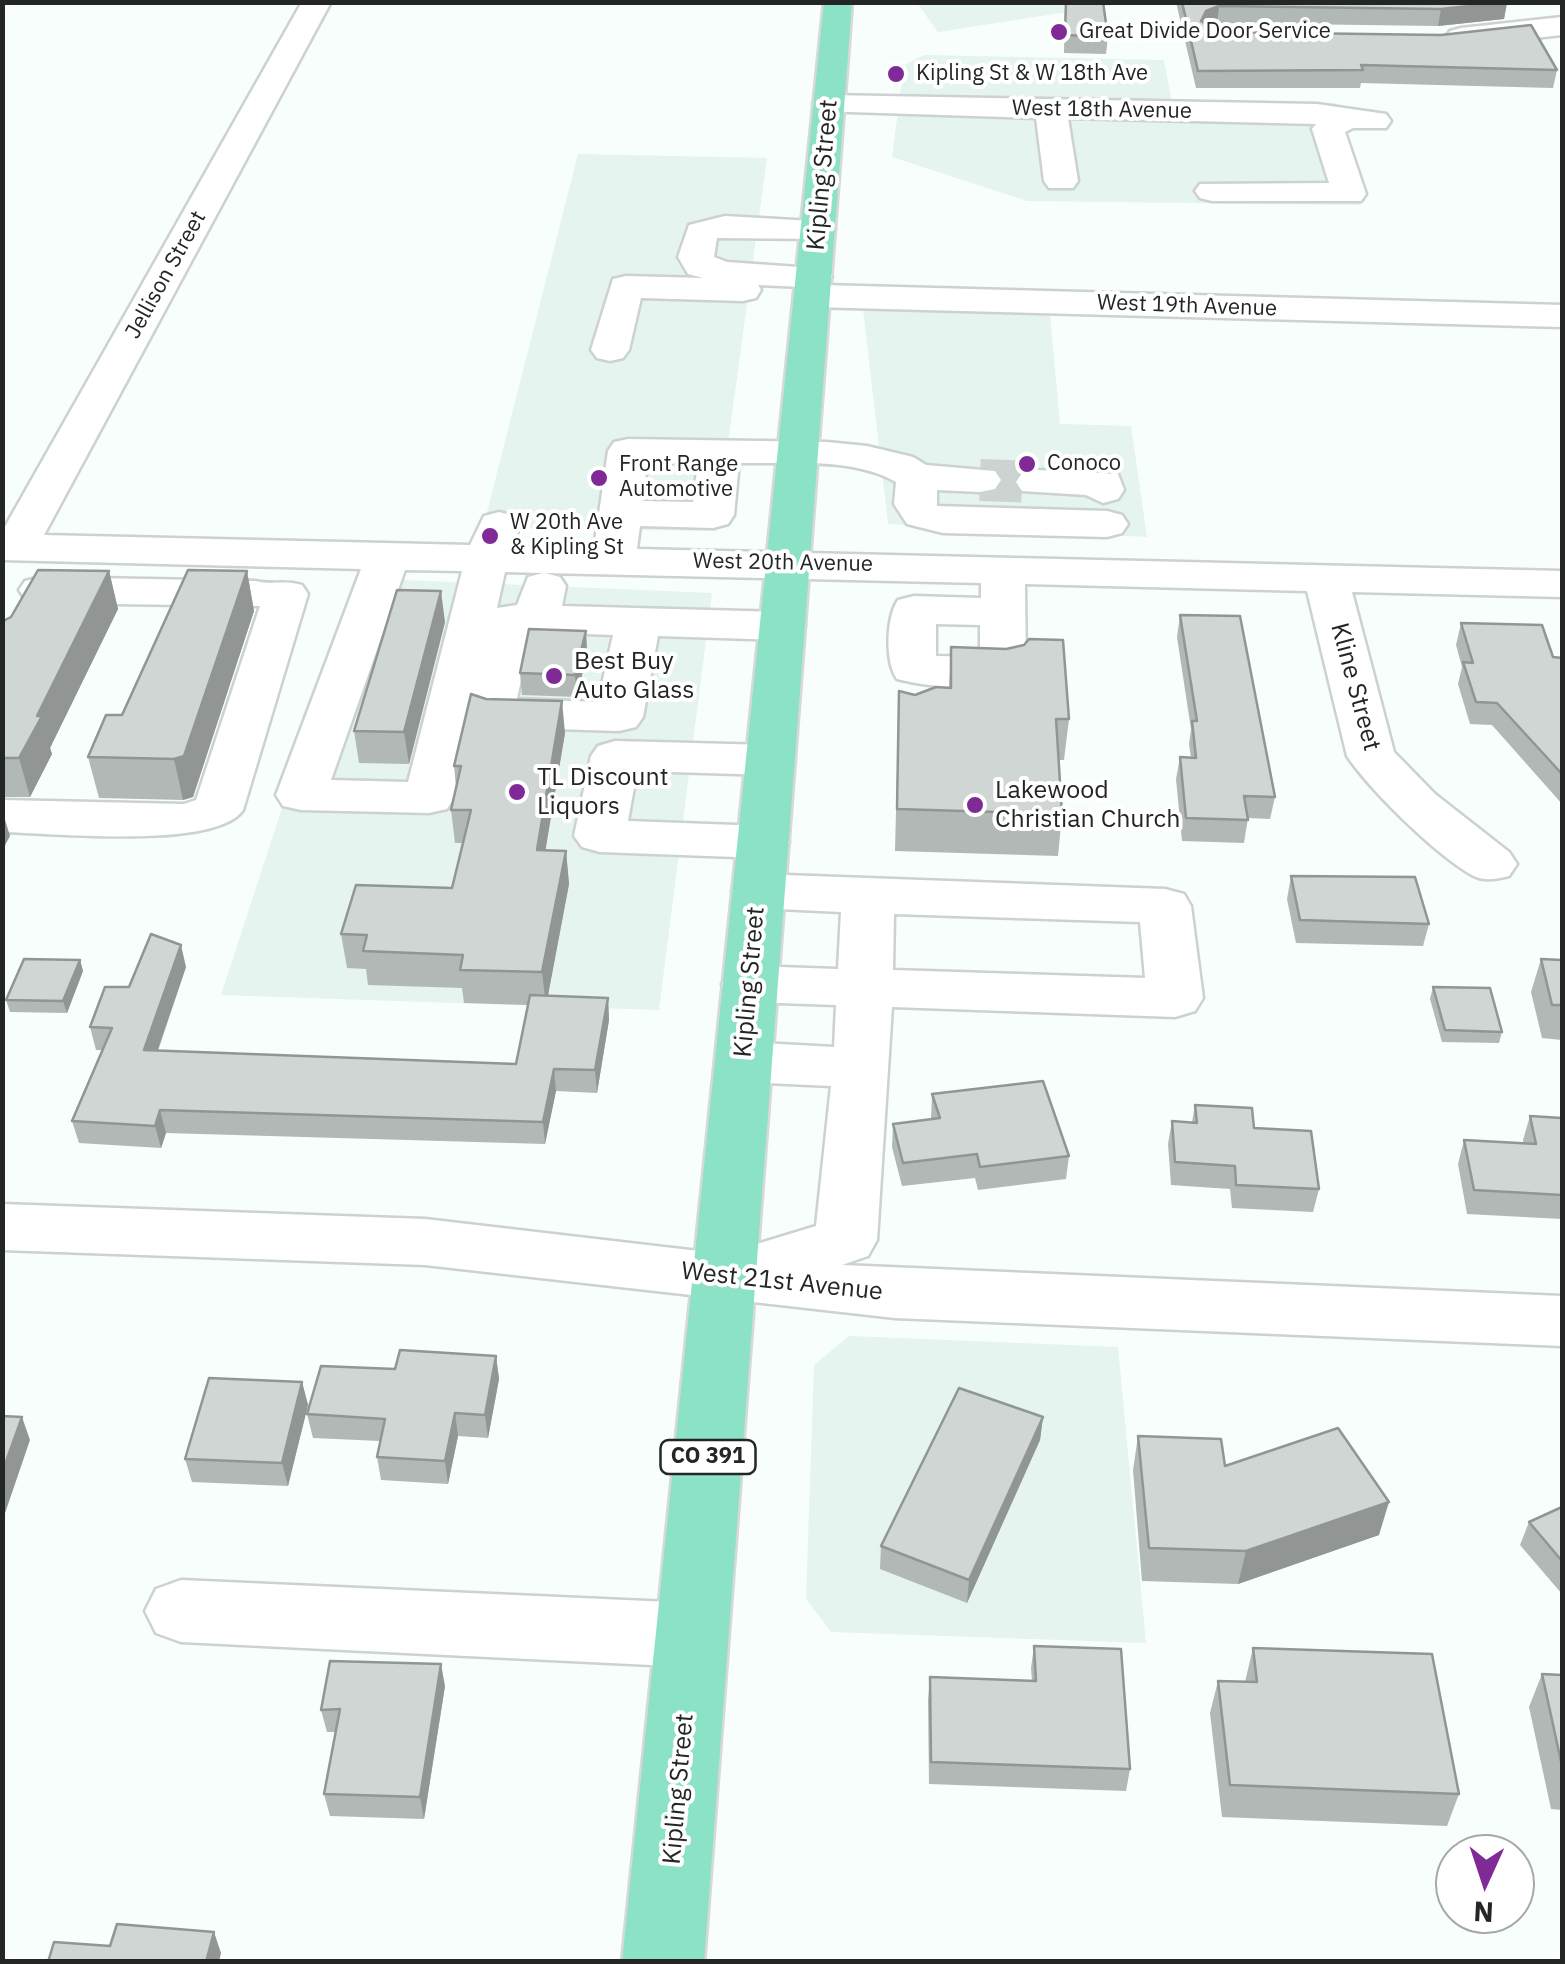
<!DOCTYPE html>
<html>
<head>
<meta charset="utf-8">
<style>
  body { margin:0 }
  #map { position:relative; width:1565px; height:1964px; overflow:hidden; background:#f7fefb; font-family:"IBM Plex Sans",sans-serif }
  canvas { display:block }
  .frame { position:absolute; inset:0; border:5px solid #232625; pointer-events:none }
  .north { position:absolute; left:1435px; top:1834px; width:100px; height:100px; box-sizing:border-box; background:#fff; border:2px solid #a7a8a8; border-radius:50%; rotate:183deg; font-size:28px; font-weight:700; line-height:40px; text-align:center; color:#232625 }
  .north::after { content:''; display:block; margin:auto; width:35px; height:45px; background:#802a98; clip-path:polygon(50% 0,100% 100%,50% 72%,0 100%) }
</style>
</head>
<body>
<div id="map">
<canvas width="1565" height="1964"></canvas>
<div class="frame"></div>
<div class="north">N</div>
</div>
<script>
const g = document.querySelector('canvas').getContext('2d');
g.lineJoin = 'round';
function paint(path, color) {
  g.fillStyle = color;
  g.fill(path, 'evenodd');
}
function trace(path, color, width, dash) {
  g.strokeStyle = color;
  g.lineWidth = width;
  g.lineCap = dash ? 'butt' : 'round';
  g.setLineDash(dash || []);
  g.stroke(path);
}
function write(font, color, halo, rows, align = 'center') {
  g.font = font + ' "IBM Plex Sans",sans-serif';
  g.lineWidth = 8;
  g.setLineDash([]);
  g.textBaseline = 'middle';
  g.strokeStyle = halo;
  g.fillStyle = color;
  for (const [text, x, y, turn = 0] of rows) {
    g.save();
    g.translate(x, y);
    g.rotate((+turn || 0) * Math.PI / 180);
    g.textAlign = isNaN(turn) ? turn : align;
    if (halo) g.strokeText(text, 0, 0);
    g.fillText(text, 0, 0);
    g.restore();
  }
}
paint(new Path2D(`
  M917,3H1125L938,32Z
  M924,55L1164,60L1172,103H1336L1361,205L1027,201L892,157L904,65Z
  M578,154L767,158L716,531L483,528Z
  M863,310L1050,314L1060,424L1131,426L1147,537L888,524Z
  M357,578L712,593L659,1010L221,995Z
  M849,1336L1118,1347L1146,1643L831,1632L806,1599L814,1365Z`), '#e5f4ee');
trace(new Path2D(`
  M980,480L1037,482`), '#cdd3d0', 42, [42, 21]);
const minor = new Path2D(`
  M302,2H331L44,535L470,545L484,516L499,512L514,516L520,525L513,546L594,548L608,451L614,442L628,439L827,442L867,446L913,457L926,465L995,471L1001,480L995,489L980,492L937,490V506L1107,511L1122,515L1128,524L1122,533L1107,537L943,533L907,524L894,504L896,482C853,457 787,464 739,463L734,515L728,524L713,528L640,526L637,549L1562,571V597L1352,592L1394,752L1435,794L1509,852L1517,864L1509,876C1496,879 1484,882 1472,875C1435,854 1370,790 1347,756L1307,591L1025,584L1026,672L1020,682C984,691 932,688 897,679C885,662 886,618 898,600L914,596L981,598V583L545,573L560,577L566,586L562,606L782,612L798,616L805,626L798,636L782,640L658,636L643,717L636,727L619,731L490,727L472,721L454,798L447,809L429,813L301,810L283,806L276,795L361,569L2,560V532ZM647,463H698L693,502L643,501ZM405,570L462,571L408,782L331,780ZM505,572L543,573L528,577L517,605L497,608ZM936,624L980,625V657L936,656ZM531,632L613,635L598,702L517,699Z
  M1562,17V35L1461,46L1450,43L1446,37L1450,31L1461,28Z
  M829,95L1317,104L1386,114L1391,121L1386,128H1353L1345,132L1366,194L1361,201H1212L1200,198L1195,191L1200,184L1329,183L1312,129L1316,124L1068,118L1078,181L1073,188H1049L1044,181L1036,118L818,111L813,104L818,97Z
  M725,216L830,222L835,229L830,236L818,239L717,238L714,257L727,262L827,269L832,277L824,285L1562,305V327L812,307L799,304L794,296L803,287L758,285L761,290L756,298L743,301L641,298L629,350L623,358L610,361L597,358L591,350L613,279L626,276L703,278L688,274L678,257L689,225Z
  M1037,470L1118,474L1124,490L1118,499L1103,503L1086,495L1022,491L1016,482L1022,473Z
  M41,577L255,581C272,585 285,580 302,585L308,594L243,810C216,850 52,833 2,832V800L184,804L196,800L260,606L41,603L25,599L19,590L25,581Z
  M615,741L770,745L787,750L795,760L787,770L770,775L637,771L628,821L763,826L781,831L789,842L781,853L763,858L600,852L582,847L574,836L591,756L598,746Z
  M758,874L1165,889L1184,894L1191,906L1203,998L1195,1011L1175,1017L892,1007L877,1240L868,1256L842,1265L1562,1296V1346L895,1318L425,1265L2,1250V1204L425,1219L724,1254L816,1226L831,1086L744,1082L724,1076L715,1062L724,1048L744,1042L834,1047L836,1005L750,1002L731,997L722,984L731,971L750,966L838,969L841,912L758,908L739,903L732,891L739,879ZM894,914L1140,922L1145,978L893,970Z
  M181,1580L692,1603L718,1612L728,1635L718,1658L692,1667L181,1642L156,1633L145,1611L156,1589Z`);
const major = new Path2D(`
  M824,2H852L704,1962H622Z`);
trace(minor, '#cbd2cf', 5);
trace(major, '#d7d8d8', 5);
paint(minor, '#fff');
paint(major, '#8be2c7');
paint(new Path2D(`
  M1065,2L1108,37L1106,54L1064,53Z
  M1176,2H1507L1504,19L1438,26L1217,23L1209,26L1219,32L1557,70L1553,88L1361,83L1360,88H1196Z
  M109,571L118,609L50,748L52,754L30,797H2V624Z
  M247,571L254,611L193,797L183,800L99,798L88,757Z
  M1180,615L1275,797L1270,819L1248,818L1244,843L1182,841L1176,779L1180,757L1191,758L1189,744L1191,729L1177,637Z
  M445,622L409,764L359,763L354,731Z
  M1461,623L1553,657L1562,658V804L1492,725L1470,724L1458,684L1462,667L1456,645Z
  M586,631L587,653L577,697L522,695L520,673Z
  M951,647L1069,719L1064,760H1059L1062,814L1058,856L895,851L899,691L915,695L949,688Z
  M565,733L545,850L566,851L569,884L548,995L608,998L609,1020L597,1093L556,1091L545,1144L166,1133L161,1148L79,1143L72,1121L102,1050H96L90,1027L129,987L186,967L158,1051L516,1064L528,1005L464,1003L462,988L368,985L366,969L347,968L341,934L452,888L463,843H455L451,810L456,787L454,766Z
  M1291,876L1429,924L1423,946L1296,943L1287,899Z
  M1541,959L1562,960V1040L1542,1038L1531,992Z
  M80,960L83,971L67,1013L10,1012L6,1000Z
  M1433,987L1502,1032L1499,1043L1442,1042L1430,999Z
  M932,1094L1069,1156L1066,1179L978,1190L975,1178L902,1186L892,1147L893,1124L931,1119Z
  M1195,1105L1254,1128L1319,1189L1313,1212L1232,1208L1230,1189L1171,1185L1168,1144L1172,1121L1192,1122Z
  M1530,1116L1562,1118V1219L1467,1214L1458,1164L1464,1140L1524,1144L1523,1140Z
  M496,1356L499,1379L488,1438L458,1436L448,1484L381,1480L377,1457L380,1441L313,1438L307,1414L395,1369Z
  M302,1382L308,1405L288,1486L192,1482L185,1459Z
  M1043,1417L1040,1440L967,1603L880,1569L881,1546Z
  M1138,1436L1225,1466L1379,1535L1238,1584L1142,1581L1133,1470Z
  M1562,1507V1594L1520,1545L1529,1522Z
  M1034,1646L1130,1769L1126,1791L929,1784L928,1700L930,1677L1032,1681L1031,1668Z
  M1253,1648L1459,1794L1447,1826L1222,1817L1210,1713L1218,1681L1245,1682Z
  M1542,1674L1562,1675V1810L1551,1809L1529,1707Z
  M445,1686L424,1819L330,1816L324,1794L336,1732H327L321,1710Z`), '#b2b8b5');
paint(new Path2D(`
  M1507,3L1504,19L1438,26L1441,9Z
  M1219,6L1217,23L1204,28L1201,21L1206,11Z
  M109,571L118,609L50,748L52,754L30,797L19,758L37,716Z
  M247,571L254,611L193,797L183,800L174,759Z
  M441,591L445,622L409,764L404,732Z
  M586,631L587,653L577,697L575,675Z
  M562,701L565,733L540,883L537,850Z
  M2,810L10,836L2,851Z
  M566,851L569,884L546,1006L542,972Z
  M181,945L186,967L150,1072L144,1050Z
  M80,960L83,971L67,1013L63,1001Z
  M608,998L609,1020L597,1093L595,1070Z
  M554,1069L556,1091L545,1144L543,1122Z
  M160,1110L166,1133L161,1148L155,1126Z
  M496,1356L499,1379L488,1438L485,1415Z
  M302,1382L308,1405L288,1486L282,1463Z
  M455,1413L458,1436L448,1484L445,1461Z
  M22,1417L30,1440L2,1522V1473Z
  M1043,1417L1040,1440L967,1603L969,1580Z
  M1389,1502L1379,1535L1238,1584L1246,1551Z
  M441,1664L445,1686L424,1819L420,1797Z
  M214,1932L221,1953L219,1962H206Z`), '#919694');
const building = new Path2D(`
  M1066,2H1103L1108,37L1065,35Z
  M1182,2H1507L1441,9L1219,6L1206,11L1201,21L1219,32L1441,35L1531,25L1557,70L1361,65L1363,70L1198,71Z
  M38,570L109,571L37,716H42L19,758H2V624L5,620L11,617Z
  M188,570L247,571L184,756L174,759L88,757L106,715H122Z
  M397,590L441,591L404,732L354,731Z
  M1180,615L1240,616L1275,797L1244,796L1248,820L1186,818L1180,757L1196,758L1192,721H1197Z
  M1461,623L1542,625L1553,657L1562,658V774L1497,703L1476,702L1463,662L1473,663Z
  M529,629L586,631L575,675L520,673Z
  M1029,639L1063,640L1069,719H1056L1062,814L897,809L899,691L915,695L936,687L951,688V647L1006,649L1024,645Z
  M471,694L486,699L562,701L537,850L566,851L542,972L460,970L463,955L363,951L367,935L341,934L356,885L452,888L471,810H451L461,766H454Z
  M1291,876L1415,877L1429,924L1300,920Z
  M151,934L181,945L144,1050L516,1064L530,995L608,998L595,1070L554,1069L543,1122L160,1110L155,1126L72,1121L112,1028L90,1027L105,987H129Z
  M24,959L80,960L63,1001L6,1000Z
  M1541,959L1562,960V1005H1552Z
  M1433,987L1490,988L1502,1032L1445,1030Z
  M1043,1081L1069,1156L980,1167L977,1154L903,1163L893,1124L940,1118L932,1094Z
  M1195,1105L1252,1108L1254,1128L1311,1131L1319,1189L1236,1185L1235,1166L1175,1162L1172,1121L1197,1123Z
  M1530,1116L1562,1118V1195L1474,1190L1464,1140L1536,1144Z
  M400,1350L496,1356L485,1415L455,1413L445,1461L377,1457L385,1419L307,1414L321,1366L395,1369Z
  M209,1378L302,1382L282,1463L185,1459Z
  M959,1388L1043,1417L969,1580L881,1546Z
  M2,1416L22,1417L2,1473Z
  M1338,1428L1389,1502L1246,1551L1149,1548L1138,1436L1221,1439L1225,1466Z
  M1562,1507V1561L1529,1522Z
  M1034,1646L1121,1649L1130,1769L931,1762L930,1677L1036,1681Z
  M1253,1648L1432,1654L1459,1794L1230,1785L1218,1681L1257,1682Z
  M330,1661L441,1664L420,1797L324,1794L340,1709L321,1710Z
  M1542,1674L1562,1675V1766Z
  M117,1924L214,1932L206,1962H48L54,1942L110,1946Z`);
paint(building, '#cfd6d3');
trace(building, '#919694', 2.5);
for (const [x, y, r, color] of [
  [1059,32,10,"#802a98"],
  [896,74,10,"#802a98"],
  [1027,464,10,"#802a98"],
  [599,478,10,"#802a98"],
  [490,536,10,"#802a98"],
  [554,676,10,"#802a98"],
  [517,792,10,"#802a98"],
  [975,805,10,"#802a98"]
]) {
  const dot = new Path2D();
  dot.arc(x, y, r, 0, 2 * Math.PI);
  g.fillStyle = color;
  g.fill(dot);
  trace(dot, '#fff', 4);
}
write('22px', '#232625', '#fff', [
  ["Great Divide Door Service",1079,32],
  ["Kipling St & W 18th Ave",916,74],
  ["Conoco",1047,464],
  ["Front Range",619,465],
  ["Automotive",619,490],
  ["W 20th Ave",510,523],
  ["& Kipling St",510,548]
], 'left');
write('22px', '#232625', '#fff', [
  ["West 18th Avenue",1102,110,1],
  ["Jellison Street",166,275,-61],
  ["West 19th Avenue",1187,306,2],
  ["West 20th Avenue",783,563,1]
]);
for (const [x, y, w] of [
  [708,1457,95]
]) {
  const box = new Path2D();
  box.roundRect(x - w / 2, y - 17, w, 34, 8);
  g.fillStyle = '#fff';
  g.fill(box);
  trace(box, '#232625', 2.5);
}
write('bold 22px', '#232625', null, [
  ["CO 391",708,1457]
]);
write('25px', '#232625', '#fff', [
  ["Kipling Street",823,175,-85],
  ["Kline Street",1355,687,75],
  ["Kipling Street",750,982,-85],
  ["West 21st Avenue",782,1282,6],
  ["Kipling Street",679,1789,-85]
]);
write('25px', '#232625', '#fff', [
  ["Best Buy",574,662],
  ["Auto Glass",574,691],
  ["TL Discount",537,778],
  ["Liquors",537,807],
  ["Lakewood",995,791],
  ["Christian Church",995,820]
], 'left');
</script>
</body>
</html>
